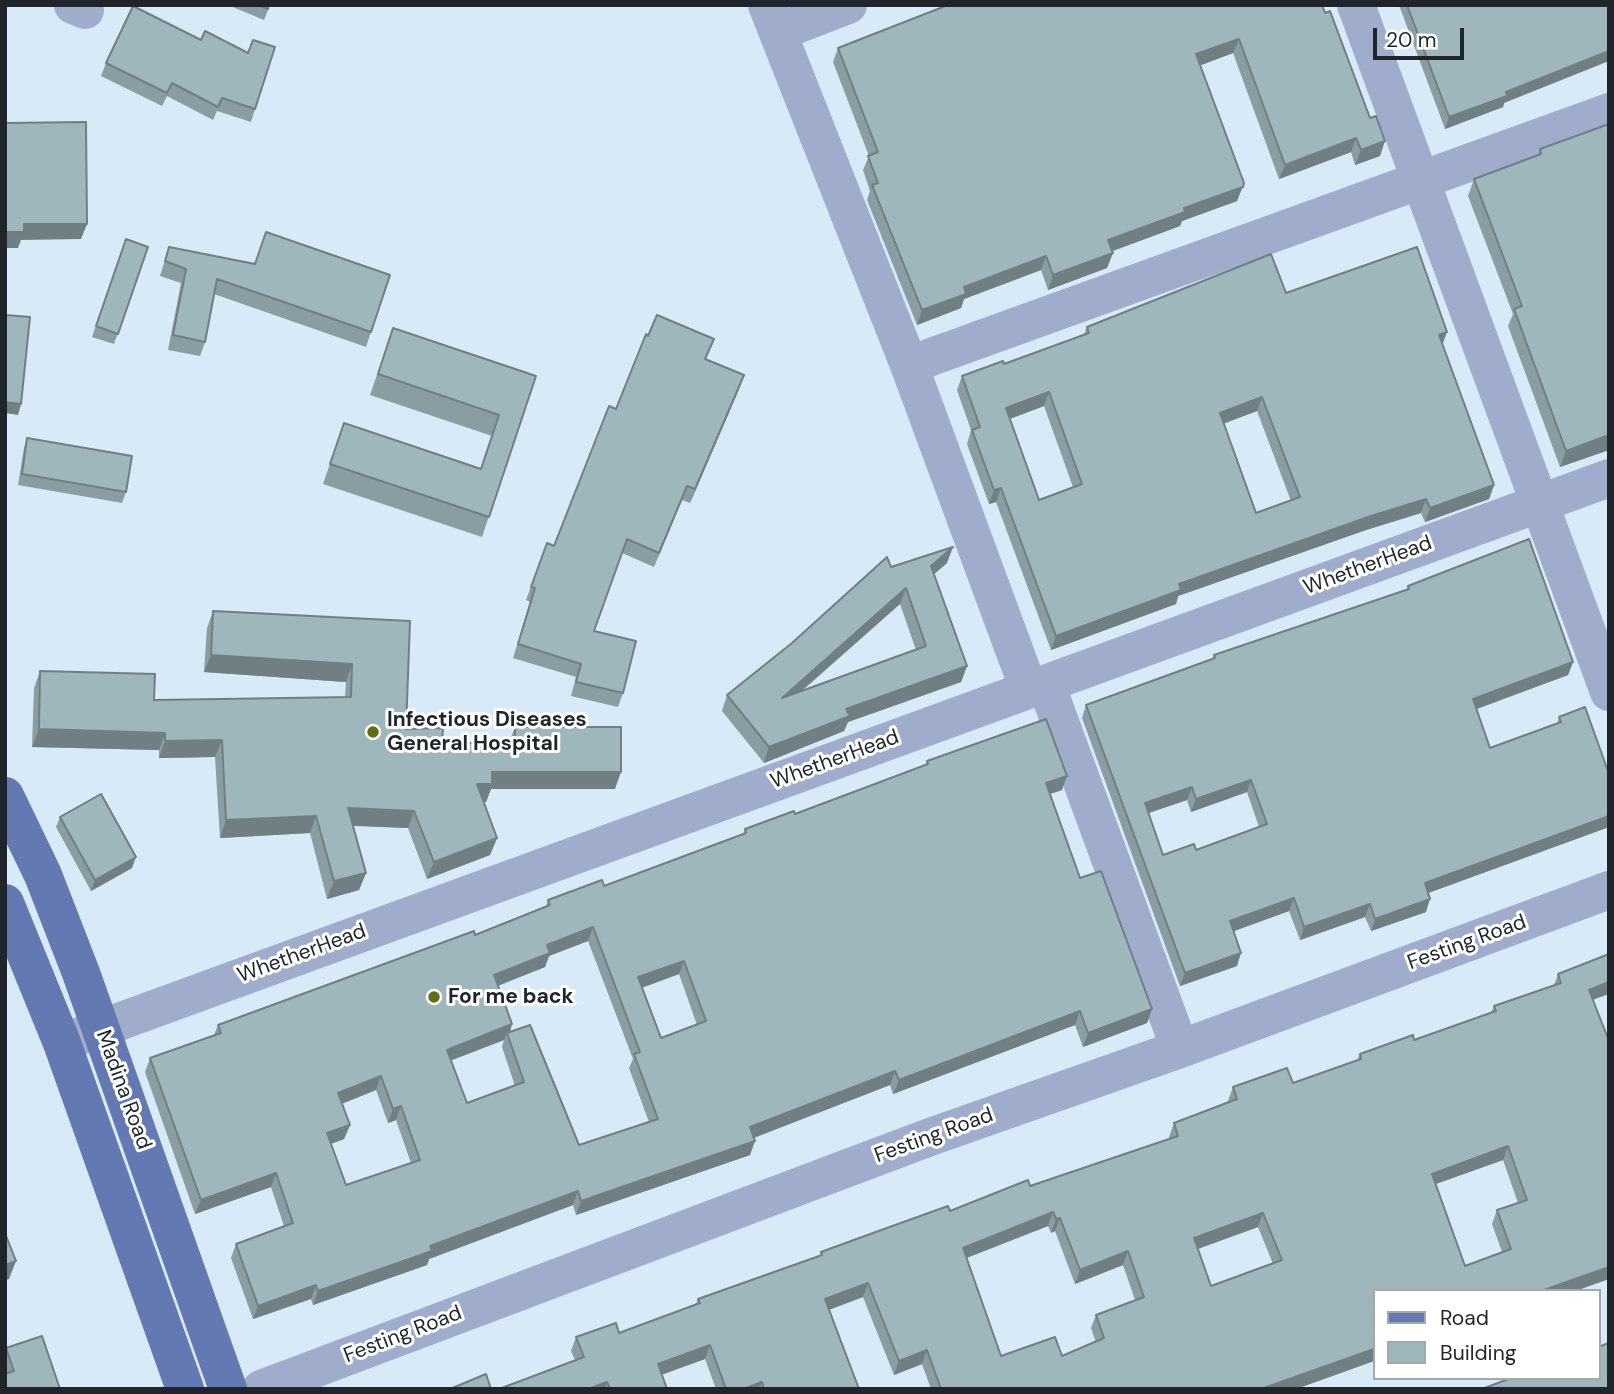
<!DOCTYPE html>
<html>
<head>
<meta charset="utf-8">
<style>
  body { margin:0 }
  #map { position:relative; width:1614px; height:1394px; overflow:hidden; background:#d8e9f7; font-family:"DM Sans",sans-serif }
  canvas { display:block }
  .frame { position:absolute; inset:0; border:7px solid #1f252a; pointer-events:none }
  .legend { position:absolute; left:1373px; top:1289px; width:228px; height:91px; box-sizing:border-box; background:#fff; border:2px solid #a5a8aa; margin:0; padding:9px 12px; list-style:none; font-size:21px; color:#1f252a }
  .legend li { display:flex; align-items:center; gap:14px; height:35px }
  .legend b { width:35px; border:2px solid #a5a8aa }
  .scale { position:absolute; left:1373px; top:28px; width:91px; height:32px; box-sizing:border-box; border:4px solid #1f252a; border-top:0; padding-left:9px; font-size:21px; line-height:24px; white-space:nowrap; color:#1f252a; -webkit-text-stroke:5px #fff; paint-order:stroke }
</style>
</head>
<body>
<div id="map">
<canvas width="1614" height="1394"></canvas>
<div class="frame"></div>
<ul class="legend">
<li><b style="height:9px;background:#6479b1"></b>Road</li>
<li><b style="height:19px;background:#a0b6bd"></b>Building</li>
</ul>
<div class="scale">20 m</div>
</div>
<script>
const g = document.querySelector('canvas').getContext('2d');
g.lineJoin = 'round';
function trace(path, color, width, dash) {
  g.strokeStyle = color;
  g.lineWidth = width;
  g.lineCap = dash ? 'butt' : 'round';
  g.setLineDash(dash || []);
  g.stroke(path);
}
function paint(path, color) {
  g.fillStyle = color;
  g.fill(path, 'evenodd');
}
function write(font, color, halo, rows, align = 'center') {
  g.font = font + ' "DM Sans",sans-serif';
  g.lineWidth = 6;
  g.setLineDash([]);
  g.textBaseline = 'middle';
  g.strokeStyle = halo;
  g.fillStyle = color;
  for (const [text, x, y, turn = 0] of rows) {
    g.save();
    g.translate(x, y);
    g.rotate((+turn || 0) * Math.PI / 180);
    g.textAlign = isNaN(turn) ? turn : align;
    if (halo) g.strokeText(text, 0, 0);
    g.fillText(text, 0, 0);
    g.restore();
  }
}
trace(new Path2D(`
  M73,5L85,10
  M767,5L909,365L1029,690
  M1356,5L1609,692
  M778,32L848,5
  M909,365L1609,112
  M1046,684L1180,1049
  M69,1040L1609,478
  M261,1389L930,1137L1180,1049L1609,890`), '#9faccb', 38);
trace(new Path2D(`
  M5,796L43,875L81,973L228,1389
  M5,903L62,1043L185,1389`), '#6479b1', 38);
paint(new Path2D(`
  M228,5H270L264,20Z
  M1322,5L1380,156L1355,165L1351,152L1279,179L1233,53L1200,65L1244,183L1237,201L1182,221L1180,226L1112,251L1107,268L1048,290L1041,270L964,299L961,308L917,325L867,200L870,191L863,170L869,156L833,62L838,48Z
  M1399,5H1609L1504,103L1503,107L1445,129Z
  M106,63L255,109L251,122L217,111L213,120L167,96L162,106L101,76Z
  M1609,124V450L1560,467L1508,326L1513,314L1468,196L1474,179L1537,156L1540,149Z
  M126,239L148,247L114,344L92,337Z
  M169,247L255,264L390,275L366,347L214,294L205,342L200,356L168,350L181,283L160,276Z
  M1286,293L1442,344L1494,485L1489,499L1425,522L1421,513L1366,530L1178,596L1176,604L1051,650L996,502L989,504L967,444L971,430L957,390L962,376L1004,364L1084,334L1087,327ZM1044,406L1073,487L1039,500L1010,419ZM1257,411L1291,501L1256,513L1223,423Z
  M393,328L536,376L482,537L323,484L344,423L481,469L492,436L370,395Z
  M706,359L739,389L690,503L682,500L654,567L622,553L594,631L623,693L618,707L571,696L576,677L513,658L530,602L526,600L547,543L554,546Z
  M27,438L126,492L122,503L18,485L24,448Z
  M947,563L934,574L967,666L961,682L848,722L844,731L764,763L722,711L727,695L891,567ZM900,604L916,650L802,691Z
  M1408,586L1573,662L1568,675L1477,709L1490,748L1557,724L1559,717L1609,774V827L1428,893L1426,912L1371,931L1365,917L1300,940L1289,911L1234,931L1237,966L1180,986L1082,718L1086,705L1212,659L1214,655L1406,590ZM1247,792L1259,827L1196,850L1163,855L1148,813L1187,800L1191,812Z
  M213,611L410,621L406,729L442,743H509L515,727L615,789H491L486,802H483L497,838L490,855L427,879L408,828L353,826L366,873L359,890L327,899L310,833L220,838L215,757L159,758V750L32,747L34,688L40,671L154,700L345,697L346,682L204,672L207,628Z
  M927,761L1062,790L1050,794L1080,878L1152,1009L1147,1023L1083,1047L1075,1025L893,1094L890,1085L754,1138L750,1155L576,1215L573,1205L429,1259L427,1265L313,1305L311,1299L253,1319L231,1258L236,1244L284,1226L271,1187L195,1214L145,1072L150,1058L214,1035L218,1025L475,935L546,906L548,900L604,886L743,835L745,829L795,814L925,765ZM588,941L633,1059L629,1068L649,1122L579,1145L510,1032L512,1024L498,986L545,967L549,956ZM679,974L697,1025L661,1038L642,988ZM504,1040L502,1047L515,1086L467,1103L451,1060ZM376,1090L388,1123L396,1120L411,1163L346,1185L331,1144L344,1139L350,1125L342,1104Z
  M60,817L132,868L91,891L56,827Z
  M1558,974L1593,1000L1609,1041V1279L1575,1291H1374V1361L1296,1389H931L922,1364L894,1375L863,1297L829,1310L859,1389H716L705,1359L662,1374L667,1389H499L575,1360L571,1351L576,1337L619,1333L696,1304L698,1299L820,1256L821,1252L1030,1186L1169,1139V1137L1174,1123L1229,1103L1228,1101L1233,1087L1293,1083L1357,1060L1360,1054L1414,1040L1491,1013L1494,1006L1554,985ZM1503,1160L1518,1203L1497,1210L1492,1224L1502,1252L1465,1266L1436,1184ZM1048,1226L1051,1233L1055,1231L1075,1284L1123,1265L1135,1300L1096,1315L1091,1328L1096,1342L1062,1356H1001L967,1258ZM1258,1227L1273,1264L1211,1286L1198,1249Z
  M6,1348L60,1389H5Z`), '#8a9da3');
paint(new Path2D(`
  M1239,39L1233,53L1191,69L1196,54Z
  M1609,51V61L1504,103L1503,107L1445,129L1449,117L1506,92Z
  M1356,138L1351,152L1279,179L1285,165Z
  M1385,141L1380,156L1355,165L1361,150Z
  M1244,183L1237,201L1182,221L1180,226L1102,255L1108,240Z
  M24,224H87L81,239L21,240L18,248H5V232Z
  M1113,253L1107,268L1048,290L1053,275Z
  M1046,256L1041,270L964,299L961,308L917,325L922,310L964,287Z
  M1447,332L1442,346L1439,335Z
  M744,375L739,389L690,503L695,489Z
  M1049,392L1044,406L1001,422L1006,408Z
  M1262,397L1257,411L1215,427L1220,413Z
  M5,402L21,404L18,415L5,413Z
  M1609,435V450L1560,467L1566,451Z
  M1494,485L1489,499L1425,522L1430,508Z
  M1001,488L996,502L989,504L994,490Z
  M1426,499L1421,513L1366,530L1178,596L1176,604L1051,650L1056,636L1179,584L1371,516Z
  M953,547L947,563L925,582L931,566Z
  M906,588L900,604L776,713L782,698Z
  M211,655L352,664L346,682L204,672Z
  M1573,662L1568,675L1468,712L1473,699Z
  M967,666L961,682L848,722L844,731L764,763L769,747L846,709Z
  M39,729L165,733L159,750L32,747Z
  M222,740L215,757L159,758L165,741Z
  M492,772H621L615,789H491L486,802H470L477,784Z
  M1067,776L1062,790L1041,797L1046,783Z
  M1251,780L1247,792L1191,812L1196,799Z
  M1192,787L1187,800L1140,816L1145,803Z
  M348,808L414,811L408,828L342,825Z
  M316,816L310,833L220,838L226,820Z
  M1609,816V827L1420,896L1425,883Z
  M497,838L490,855L427,879L434,862Z
  M136,857L132,868L91,891L95,880Z
  M366,873L359,890L327,899L334,881Z
  M1294,898L1289,911L1226,934L1230,921Z
  M1430,899L1426,912L1371,931L1375,919Z
  M1370,904L1365,917L1300,940L1304,927Z
  M593,927L588,941L549,956L545,967L489,989L494,975L547,945Z
  M1241,953L1237,966L1180,986L1185,973Z
  M684,961L679,974L632,991L638,977Z
  M1609,982V994L1584,1003L1589,990Z
  M1152,1009L1147,1023L1083,1047L1088,1033Z
  M1080,1011L1075,1025L893,1094L899,1080Z
  M512,1024L508,1037L507,1033L504,1040L442,1064L447,1050Z
  M895,1071L890,1085L745,1141L750,1127Z
  M381,1076L376,1090L333,1107L338,1093Z
  M401,1106L396,1120L388,1123L393,1109Z
  M350,1125L344,1139L322,1147L327,1133Z
  M755,1141L750,1155L576,1215L581,1201Z
  M1508,1146L1503,1160L1427,1187L1432,1174Z
  M276,1173L271,1187L195,1214L201,1200Z
  M578,1191L573,1205L429,1259L427,1265L313,1305L318,1291L430,1246Z
  M1053,1212L1048,1226L958,1261L963,1248Z
  M1263,1213L1258,1227L1189,1252L1194,1238Z
  M1060,1218L1055,1231L1051,1233L1056,1219Z
  M1128,1251L1123,1265L1075,1284L1080,1270Z
  M16,1261L9,1279L5,1281V1265Z
  M1609,1267V1279L1575,1291H1541Z
  M868,1283L863,1297L820,1313L825,1299Z
  M316,1285L311,1299L253,1319L258,1306Z
  M710,1345L705,1359L653,1378L658,1364Z
  M1374,1349V1361L1296,1389H1261Z
  M927,1350L922,1364L894,1375L899,1361Z
  M607,1382L605,1389H588Z
  M762,1382L759,1389H743Z`), '#707f84');
const building = new Path2D(`
  M258,5H269L268,9Z
  M948,5H1322L1325,13L1330,11L1370,118L1376,116L1385,141L1361,150L1356,138L1285,165L1239,39L1196,54L1244,183L1243,187L1184,208L1185,212L1108,240L1113,253L1053,275L1046,256L964,287L966,294L922,310L872,185L878,183L868,156L878,152L838,48Z
  M1407,5H1609V51L1506,92L1507,96L1449,117Z
  M133,6L201,40L205,31L248,53L253,40L275,47L255,109L222,98L218,107L172,83L167,93L106,63Z
  M86,122L87,224H24V232H5V123Z
  M1609,124V435L1566,451L1514,309L1522,306L1474,179L1541,154L1540,149Z
  M266,232L390,275L371,332L217,279L205,342L173,335L186,269L165,261L169,247L255,264Z
  M126,239L148,247L118,334L96,326Z
  M1417,247L1447,332L1439,335L1494,485L1430,508L1426,499L1371,516L1179,584L1181,590L1056,636L1001,488L994,490L972,430L980,427L962,376L1003,361L1004,364L1089,333L1087,327L1271,254L1286,293ZM1049,392L1082,484L1039,500L1006,408ZM1262,397L1300,497L1256,513L1220,413Z
  M5,315L30,317L21,404L5,402Z
  M657,315L714,339L705,359L744,375L695,489L687,486L659,553L627,539L594,631L636,641L623,693L576,682L581,664L518,644L535,588L531,587L547,543L554,546L609,406L616,409L646,334L648,336Z
  M393,328L536,376L489,517L330,464L344,423L481,469L499,415L378,374Z
  M27,438L132,456L126,492L22,474Z
  M1529,539L1573,662L1473,699L1490,748L1561,722L1559,717L1585,707L1609,774V816L1425,883L1430,899L1375,919L1370,904L1304,927L1294,898L1230,921L1241,953L1185,973L1086,705L1215,658L1214,655L1409,589L1408,586ZM1251,780L1267,824L1196,850L1194,844L1163,855L1145,803L1192,787L1196,799Z
  M953,547L931,566L967,666L846,709L850,716L769,747L727,695L792,643L887,557L891,567ZM906,588L926,646L782,698Z
  M213,611L410,621L406,729L443,728L442,743H515V727H621V772H492V784H477L497,838L434,862L414,811L348,808L366,873L334,881L316,816L226,820L222,740L165,741V733L39,729L40,671L155,674L154,700L351,697L352,664L211,655Z
  M1046,719L1067,776L1046,783L1080,878L1101,871L1152,1009L1088,1033L1080,1011L899,1080L895,1071L750,1127L755,1141L581,1201L578,1191L430,1246L432,1251L318,1291L316,1285L258,1306L236,1244L293,1223L276,1173L201,1200L150,1058L221,1033L218,1025L474,931L475,935L550,905L548,900L602,880L604,886L746,833L745,829L794,811L795,814L928,764L927,761ZM593,927L640,1052L634,1054L658,1119L579,1145L530,1025L507,1033L524,1082L467,1103L447,1050L512,1024L494,975L550,953L547,945ZM684,961L706,1021L661,1038L638,977ZM381,1076L393,1109L401,1106L420,1160L346,1185L327,1133L350,1125L338,1093Z
  M101,794L136,857L95,880L60,817Z
  M1609,954V982L1589,990L1609,1041V1267L1541,1291H1374V1349L1261,1389H941L927,1350L899,1361L868,1283L825,1299L859,1389H764L762,1382L743,1389H726L710,1345L658,1364L667,1389H610L607,1382L588,1389H499L584,1357L576,1337L616,1323L619,1333L700,1303L698,1299L822,1255L821,1252L873,1233L948,1206L950,1211L1028,1180L1030,1186L1178,1136L1174,1123L1237,1099L1233,1087L1287,1068L1293,1083L1361,1059L1360,1054L1413,1035L1414,1040L1496,1011L1494,1006L1561,983L1558,974ZM1508,1146L1527,1200L1497,1210L1511,1249L1465,1266L1432,1174ZM1053,1212L1056,1219L1060,1218L1080,1270L1128,1251L1144,1297L1096,1315L1104,1338L1062,1356L1055,1337L1001,1356L963,1248ZM1263,1213L1282,1260L1211,1286L1194,1238Z
  M5,1233L16,1261L5,1265Z
  M42,1336L60,1389H5V1374L14,1371L6,1348Z
  M1609,1343V1389H1482L1511,1378H1598V1347Z
  M486,1374L491,1389H450Z`);
paint(building, '#a0b6bd');
trace(building, '#707f84', 2);
for (const [x, y, r, color] of [
  [373,732,7,"#616e17"],
  [434,997,7,"#616e17"]
]) {
  const dot = new Path2D();
  dot.arc(x, y, r, 0, 2 * Math.PI);
  g.fillStyle = color;
  g.fill(dot);
  trace(dot, '#fff', 2.5);
}
write('21px', '#1f252a', '#fff', [
  ["WhetherHead",1368,566,-20],
  ["WhetherHead",835,760,-20],
  ["Festing Road",1467,943,-20],
  ["WhetherHead",302,954,-20],
  ["Madina Road",123,1090,70],
  ["Festing Road",934,1136,-20],
  ["Festing Road",403,1335,-21]
]);
write('bold 21px', '#1f252a', '#fff', [
  ["Infectious Diseases",387,720],
  ["General Hospital",387,744],
  ["For me back",448,997]
], 'left');
</script>
</body>
</html>
